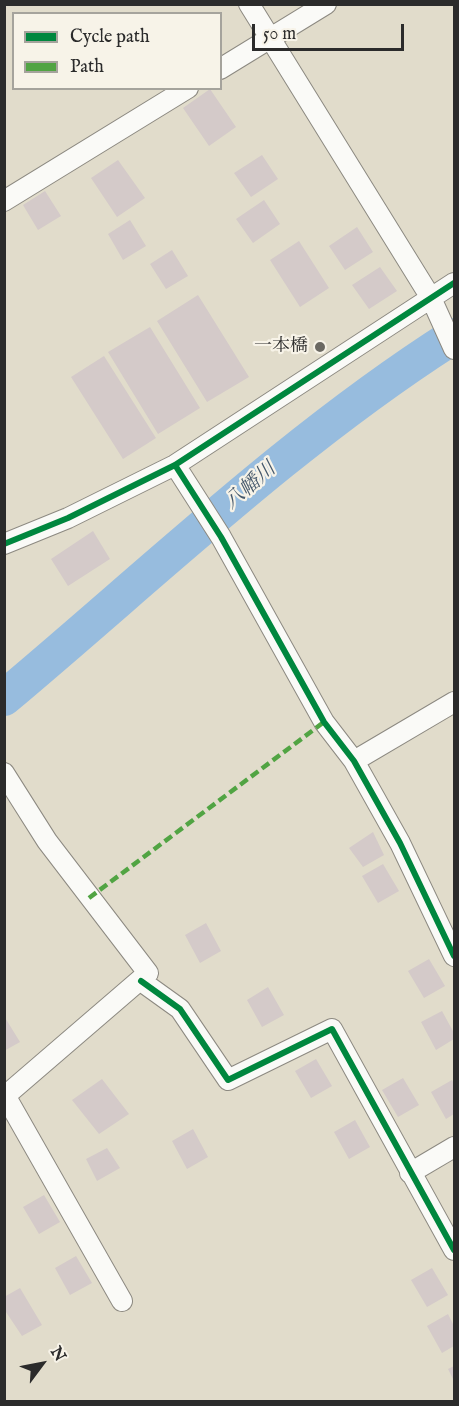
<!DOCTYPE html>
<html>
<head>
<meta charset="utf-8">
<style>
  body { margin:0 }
  #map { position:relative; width:459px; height:1406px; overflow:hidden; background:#e1dccb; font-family:"IM FELL English",serif }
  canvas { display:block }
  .frame { position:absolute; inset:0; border:6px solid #2b2b2b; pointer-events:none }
  .legend { position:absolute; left:12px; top:12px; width:210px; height:78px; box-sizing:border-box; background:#f7f3e8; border:2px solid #a5a39c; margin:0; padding:8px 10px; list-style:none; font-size:18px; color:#2b2b2b }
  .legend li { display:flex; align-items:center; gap:12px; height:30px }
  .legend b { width:30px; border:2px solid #a5a39c }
  .north { position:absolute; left:12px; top:1334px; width:60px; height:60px; -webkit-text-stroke:4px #f7f3e8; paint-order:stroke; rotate:58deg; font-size:16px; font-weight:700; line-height:24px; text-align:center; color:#2b2b2b }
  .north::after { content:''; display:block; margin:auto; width:21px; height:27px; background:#2b2b2b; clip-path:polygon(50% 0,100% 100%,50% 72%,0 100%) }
  .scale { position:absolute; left:252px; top:24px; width:152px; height:27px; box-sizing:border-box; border:3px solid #2b2b2b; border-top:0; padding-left:8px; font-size:18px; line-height:21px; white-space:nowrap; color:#2b2b2b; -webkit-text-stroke:4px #f7f3e8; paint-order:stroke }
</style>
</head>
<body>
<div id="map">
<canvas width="459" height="1406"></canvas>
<div class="frame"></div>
<ul class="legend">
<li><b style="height:8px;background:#00873e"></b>Cycle path</li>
<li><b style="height:8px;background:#51a443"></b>Path</li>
</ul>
<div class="north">N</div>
<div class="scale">50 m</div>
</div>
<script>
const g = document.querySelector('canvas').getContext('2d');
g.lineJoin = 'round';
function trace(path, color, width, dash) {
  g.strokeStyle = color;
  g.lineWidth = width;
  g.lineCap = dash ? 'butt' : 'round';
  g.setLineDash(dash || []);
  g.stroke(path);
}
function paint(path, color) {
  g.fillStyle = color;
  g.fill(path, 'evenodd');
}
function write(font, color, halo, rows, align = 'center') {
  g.font = font + ' "IM FELL English","Noto Serif JP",serif';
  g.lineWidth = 4.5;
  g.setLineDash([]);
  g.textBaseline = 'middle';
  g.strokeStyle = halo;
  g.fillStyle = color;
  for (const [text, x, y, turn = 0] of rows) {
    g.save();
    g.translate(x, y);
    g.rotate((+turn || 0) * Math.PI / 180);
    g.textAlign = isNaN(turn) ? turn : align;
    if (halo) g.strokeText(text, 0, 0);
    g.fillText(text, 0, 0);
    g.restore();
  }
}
trace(new Path2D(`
  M4,698C152,574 292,439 454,336`), '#97bcde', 36);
paint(new Path2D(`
  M210,89L236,127L209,146L183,108Z
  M262,155L278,179L251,197L234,173Z
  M118,160L145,198L117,217L91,178Z
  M45,191L61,216L38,230L23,205Z
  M264,200L280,224L253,243L236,219Z
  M130,220L146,246L123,260L108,234Z
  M357,227L373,252L345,270L329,246Z
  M299,241L329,288L300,307L270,260Z
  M172,250L188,276L166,289L150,264Z
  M380,267L397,291L369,309L352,285Z
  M198,295L249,377L207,402L157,321Z
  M150,327L200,408L158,434L108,352Z
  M104,356L156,438L123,459L71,377Z
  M93,531L110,559L68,586L51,559Z
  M373,832L384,855L363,867L349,848Z
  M383,864L399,891L378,903L362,876Z
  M206,923L221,951L200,963L185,935Z
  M429,959L445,986L424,998L408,971Z
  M268,987L284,1015L262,1027L247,1000Z
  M442,1011L454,1033V1039L436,1050L421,1022Z
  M4,1016L20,1042L4,1051Z
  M316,1059L332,1086L311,1098L295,1071Z
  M403,1078L419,1105L398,1117L382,1090Z
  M102,1079L129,1114L99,1134L72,1100Z
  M452,1080L454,1084V1114L446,1119L431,1092Z
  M355,1120L370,1147L349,1159L334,1132Z
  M193,1129L208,1157L187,1169L172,1141Z
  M107,1148L120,1168L97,1181L86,1159Z
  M44,1195L60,1222L39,1234L23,1207Z
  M76,1256L92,1283L70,1295L55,1268Z
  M432,1268L448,1295L427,1307L411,1280Z
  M20,1288L42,1325L22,1336L4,1309V1297Z
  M448,1314L454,1326V1346L442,1353L427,1326Z
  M454,1366V1381L448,1369Z`), '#d4cac9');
const minor = new Path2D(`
  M249,4L431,298L454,349
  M220,69L326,4
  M4,201L188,88
  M175,465L221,537L324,722L354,761L400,843L454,956
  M4,544L68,518L175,465L454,283
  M354,761L454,702
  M4,773L47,841L148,973L4,1097
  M141,981L180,1009L228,1080L332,1029L454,1250
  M6,1097L122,1301
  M410,1173L454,1147`);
trace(minor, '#8c8981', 22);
trace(minor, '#fafaf7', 20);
trace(new Path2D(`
  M89,898L324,722`), '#51a443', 4.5, [9, 4.5]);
trace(new Path2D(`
  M175,465L221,537L324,722L354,761L400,843L454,956
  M4,544L68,518L175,465L454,283
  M141,981L180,1009L228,1080L332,1029L454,1250`), '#00873e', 6);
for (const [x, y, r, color] of [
  [320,347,6,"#6b6963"]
]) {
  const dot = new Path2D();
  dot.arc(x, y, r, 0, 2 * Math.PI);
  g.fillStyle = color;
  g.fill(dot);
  trace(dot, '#f7f3e8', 2);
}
write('18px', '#2b2b2b', '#f7f3e8', [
  ["一本橋",308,347]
], 'right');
write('italic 20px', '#46596c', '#f7f3e8', [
  ["八幡川",251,487,-41]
]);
</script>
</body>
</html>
